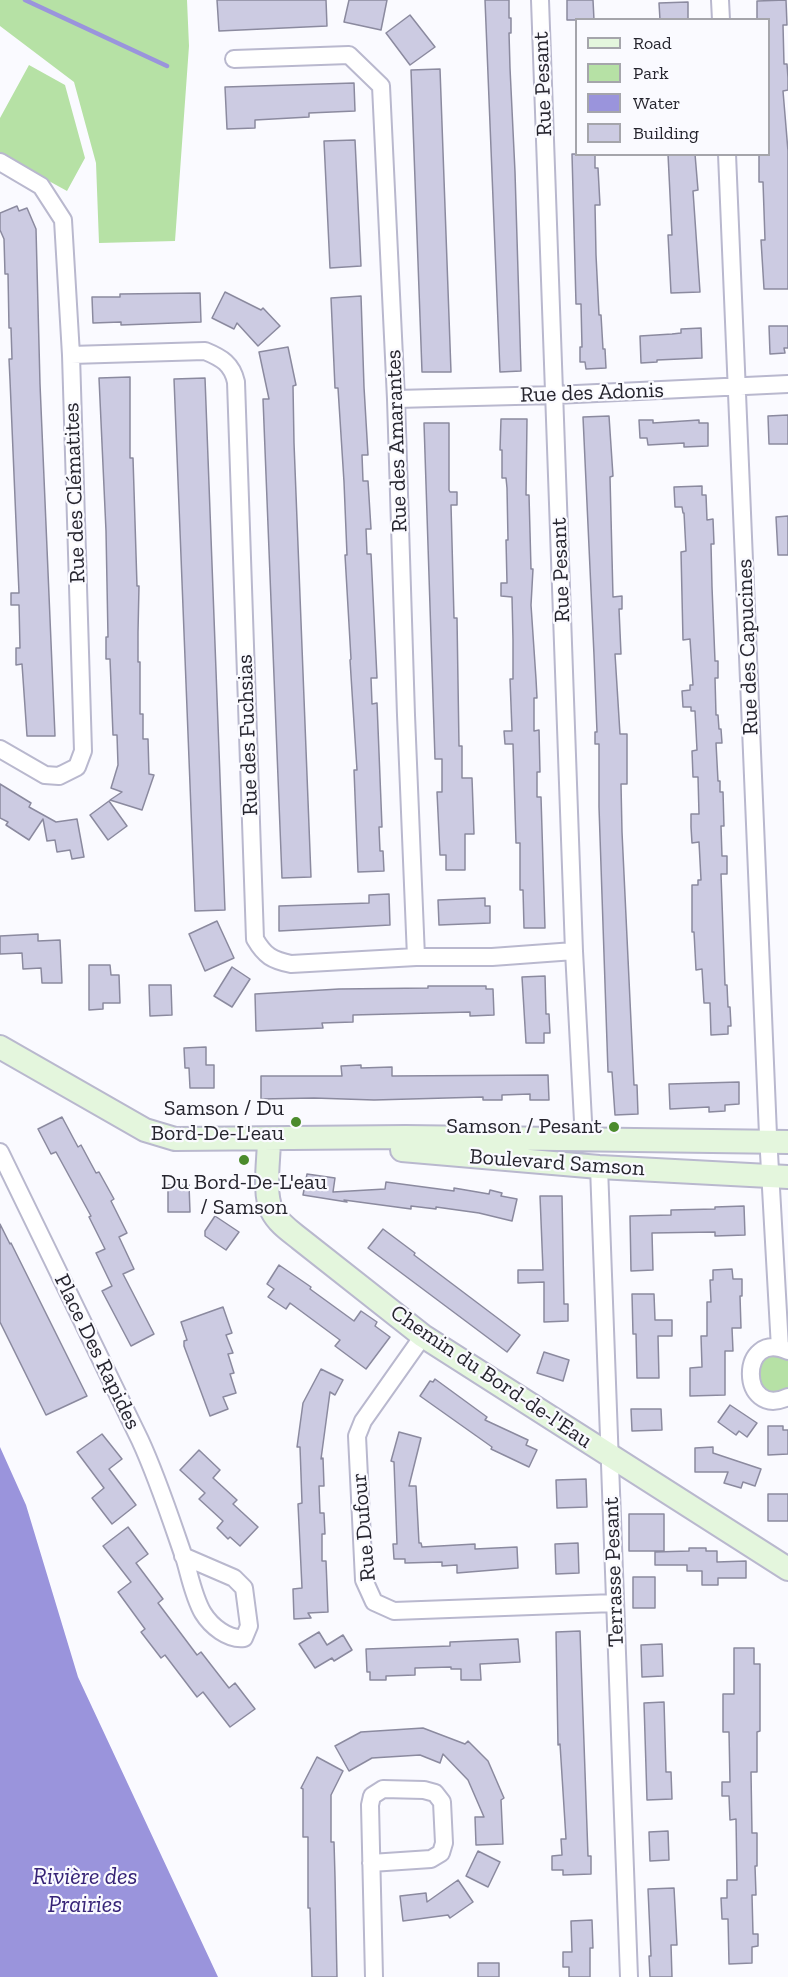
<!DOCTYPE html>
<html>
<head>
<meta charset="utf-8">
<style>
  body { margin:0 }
  #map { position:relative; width:788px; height:1977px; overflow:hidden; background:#fafaff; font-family:"Zilla Slab",serif }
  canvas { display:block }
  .legend { position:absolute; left:575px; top:18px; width:195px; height:138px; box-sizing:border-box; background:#fafaff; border:2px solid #a5a5ab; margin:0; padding:8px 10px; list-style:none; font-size:18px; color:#26252e }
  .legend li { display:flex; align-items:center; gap:12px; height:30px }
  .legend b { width:30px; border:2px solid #a5a5ab }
</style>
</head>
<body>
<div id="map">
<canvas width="788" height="1977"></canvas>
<ul class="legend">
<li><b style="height:8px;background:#e4f6dd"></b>Road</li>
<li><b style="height:16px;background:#b6e1a5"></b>Park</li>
<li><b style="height:16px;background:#9a94dc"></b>Water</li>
<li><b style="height:16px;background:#cccbe2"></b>Building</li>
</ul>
</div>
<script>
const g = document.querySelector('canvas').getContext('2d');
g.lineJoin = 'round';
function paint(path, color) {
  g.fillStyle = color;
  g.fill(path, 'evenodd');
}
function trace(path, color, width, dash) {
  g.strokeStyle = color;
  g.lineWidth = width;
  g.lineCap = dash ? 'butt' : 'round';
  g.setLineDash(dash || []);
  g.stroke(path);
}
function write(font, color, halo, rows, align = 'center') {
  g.font = font + ' "Zilla Slab",serif';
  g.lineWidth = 4.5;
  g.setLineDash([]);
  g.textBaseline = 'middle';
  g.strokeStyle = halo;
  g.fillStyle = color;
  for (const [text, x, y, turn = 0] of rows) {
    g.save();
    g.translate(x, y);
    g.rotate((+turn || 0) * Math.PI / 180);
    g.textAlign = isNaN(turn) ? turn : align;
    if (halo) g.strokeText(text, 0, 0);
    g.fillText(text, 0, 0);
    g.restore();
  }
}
paint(new Path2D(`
  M0,0H187L189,46L175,241L99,243L96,163L74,82L0,26Z
  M29,65L65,85L85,158L67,191L0,154V118Z
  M788,1351V1397L767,1399L752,1363L754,1359Z`), '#b6e1a5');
paint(new Path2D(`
  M0,1447L26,1505L78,1677L218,1977H0Z`), '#9a94dc');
trace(new Path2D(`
  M25,0L167,66`), '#9a94dc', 4.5);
const building = new Path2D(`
  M217,0H326L327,26L219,31Z
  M349,0H387L381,30L344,22Z
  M485,0H509V18H511V33H509L510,68L515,172L521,371L500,372Z
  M567,0H593L594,20H567Z
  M786,0L787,25H783L784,64H787L788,78V90L783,91L788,151V289H764L761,240H765L763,182H759V154H768V20H757V1Z
  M688,2V20H660L659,3Z
  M410,15L435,47L410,65L386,33Z
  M440,69L451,372H422L411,70Z
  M354,83L355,111L309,113V117L255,120V128L227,129L225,87Z
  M355,140L361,266L330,268L324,141Z
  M572,154H595V168H598L600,205H595L596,255L599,315H601L603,349H605L606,368L586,369L585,362H580V347H582L581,304H576Z
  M668,154H695L698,190L693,191L700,292L671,293L668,235H672Z
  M17,206L19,211L27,208L36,229L40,384L55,736H27L22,664L16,665V648H20L19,605H11V593H19L10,380L9,359H12L11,328H9L8,274H5L4,239L0,230V213Z
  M225,292L261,310L263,308L280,326L258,346L237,323L234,329L212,318Z
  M200,293L201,322L121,325V322L93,323L92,297H120V294Z
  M361,296L364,387L368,455H362L363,481H368L371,529H366L367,554H371L377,678H371L372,704L377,703L382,827H379L380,851H383L384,871L358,872L354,770H357L350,660L351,659L345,555H347L344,482L338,388H335L331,298Z
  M769,326H788V348H784L785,353L770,354Z
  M701,328L702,358L657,360V362L641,363L640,336L672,334L681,333V329Z
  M288,347L296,385L293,386L294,443L311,877L282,878L263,399H269L259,352Z
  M130,377V458H133L137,586H139L138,632V662H140V714H143V739H148L149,774L154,775L142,810L110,800L122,792L111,788L118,765L117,735H113L110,659H106V637H108L106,531L99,378Z
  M205,378L225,910L195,911L174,379Z
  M788,415V444H769L768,416Z
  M609,416L613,476L610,477L613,597L622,596V609H619L621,654H615L620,734H627V784H621L622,832L634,1085H637L638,1114L615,1115L612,1072H608L599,807V744H595V732H597L594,655L583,417Z
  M501,419H527L526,495H529L531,569H533L531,605L536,679L537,698H534V731L539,730L540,772H537V797H541L545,928H524L523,890H520V843H516L513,744H505L504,731H512L510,679H513V640L512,597L501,596V583H507L506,540H508L507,488L506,478H502V450H500Z
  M639,420H653V423L699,420V423H708V446L684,447V443L648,445L647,438H640Z
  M424,423H449V490L450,492H457V505H451L454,618H457L459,746H462V778H472L474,834H465V870H446V855H440L437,792H442V759H435Z
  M702,486V495H706L707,520L713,519L714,544H711L712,587L715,661H718V678H715L716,715H718L719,729H721L722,743H716L718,781H720V792H723L724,826H721L722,856H727V874H721L725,985H727L728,1007H730L731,1026H728V1034L711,1035L710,1003H704L702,969L696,970L694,932H692V885H698V880H701L699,842L692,843L691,827V814H699L698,777H693L692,751L697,750L695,711H691V707H683L682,691L690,690V685H693L690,639L683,640L681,552L686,551L684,513H683L682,507H675L674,487Z
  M788,516V555H778L776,517Z
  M0,784L31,803L29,807L56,822L77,819L84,857L72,859L70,850L57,852L55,840L47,841L43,819L29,840L6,825L8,822L0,818Z
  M109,801L127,826L108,840L90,815Z
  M389,894L390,925L279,931V906L369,903V895Z
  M485,898V906H490V923L439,925L438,900Z
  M217,921L234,958L205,971L189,934Z
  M38,934V941L60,940L62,983H42L41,968L23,969L22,953L0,954V936Z
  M89,965H110L111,975H119L120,1003H103V1009L89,1010Z
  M232,967L250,979L232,1007L214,996Z
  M545,976L546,1014H549L550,1033H544V1043H526L522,977Z
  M149,985H171L172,1015L150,1016Z
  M428,986H486V989H493L494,1015L470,1016V1012L353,1015V1022L322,1023L323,1028L256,1031L255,994L339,989L428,988Z
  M206,1047V1065H214V1088H190L189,1068H185L184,1048Z
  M361,1065V1068L392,1067V1076L548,1075L549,1100H530V1094L502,1095V1100H483V1097L374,1100L314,1098L261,1099V1076H342L341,1066Z
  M739,1082V1104L725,1105V1111L709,1112V1107L670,1109L669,1084Z
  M62,1117L78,1147L81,1145L96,1173L99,1172L114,1199L111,1201L127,1233L119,1237L134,1269L123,1274L154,1334L131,1346L102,1291L112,1286L96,1253L105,1249L89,1217L91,1216L56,1152L51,1154L38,1129Z
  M307,1174L335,1178L333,1192L385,1189L386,1182L454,1191V1188L489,1194L490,1190L502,1193L501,1196L517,1199L512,1221L479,1213L436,1207V1209L411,1206V1209L344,1200L347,1202L303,1195Z
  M168,1185H189L190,1212H168Z
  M540,1196H562L564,1304H568V1321L544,1322V1282L518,1283V1270H543Z
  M744,1206L745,1235L715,1236V1232L652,1233L653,1270L631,1271L630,1216L671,1215V1210L715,1209V1207Z
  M215,1216L239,1232L226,1250L205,1236V1231Z
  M0,1224L10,1244L11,1243L87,1396L46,1415L0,1322Z
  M383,1229L415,1253L414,1255L520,1335L507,1352L368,1248Z
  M279,1265L311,1287L310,1289L354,1321L361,1311L377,1322L375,1326L390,1337L366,1369L335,1346L340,1340L290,1303L286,1309L268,1297L274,1289L267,1284Z
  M732,1269L733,1279H742V1296H740L741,1328H732L733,1351H725V1395L690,1396V1368L702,1367L701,1336H707V1302H711L710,1280H713V1270Z
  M632,1294H654L655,1320H672V1336H658L659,1378H637L636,1334H633Z
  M223,1307L232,1333L226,1335L233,1353L228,1354L234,1373L230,1374L236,1393L223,1397L228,1409L210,1416L184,1346V1341L187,1340L181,1322Z
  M544,1352L569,1360L563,1381L537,1373Z
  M321,1369L343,1380L335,1395L330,1392L321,1459L323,1458L324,1486H319L320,1513H324L325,1534H322V1561H326L328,1612L308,1613L311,1618L294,1619L293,1589L302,1588L298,1504L302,1503L300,1447H297L303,1403Z
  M435,1379L487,1417L485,1420L528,1440L526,1445L537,1450L529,1467L491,1449L492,1447L420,1396L430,1381L433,1382Z
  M730,1405L757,1423L747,1437L739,1431L736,1435L718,1422Z
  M631,1409H661L662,1430L632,1431Z
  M768,1426H783V1430H788V1454L768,1455Z
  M399,1432L421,1438L409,1486H416L419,1543H421L422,1547L475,1544V1549L517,1547L518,1568L457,1573V1565L442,1566V1562L405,1563V1559H394L393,1544H397L394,1462L391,1461Z
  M102,1434L122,1459L109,1469L136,1505L112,1524L92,1498L104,1488L77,1452Z
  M713,1447V1453L761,1469L755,1486L743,1482L741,1488L724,1483L728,1472H695V1448Z
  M199,1450L220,1470L213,1478L237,1500L233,1504L258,1527L240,1546L230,1537L228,1539L217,1528L223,1521L199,1499L205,1493L180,1470Z
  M586,1479L587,1507L557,1508L556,1480Z
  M768,1494H788V1521H768Z
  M629,1514H664V1551H629Z
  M128,1527L148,1554L136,1563L163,1599L158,1603L197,1655L201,1652L229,1688L235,1683L255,1709L230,1727L203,1692L197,1697L165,1655L161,1658L141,1632L145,1629L118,1592L131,1582L103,1546Z
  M578,1543L579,1573L556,1574L555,1544Z
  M689,1548H706V1551H717V1562L746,1561V1578H718V1585H702V1571H687V1565H655V1552L689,1551Z
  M633,1577H655V1608H633Z
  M580,1631L588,1856H591V1874L563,1875V1870H552V1856L562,1855L561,1839H566L560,1744L558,1745L556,1632Z
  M319,1632L327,1645L343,1635L352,1650L334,1661L332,1658L315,1668L299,1644Z
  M518,1639L520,1662L480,1664L481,1680H461V1669H451V1667L415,1668V1675L386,1676V1680H370V1672H367L366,1649L450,1646V1642Z
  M662,1644L663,1676L642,1677L641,1645Z
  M734,1648H754V1664H760V1731L757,1732V1772H751L752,1833H757V1866H755L756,1895H752L753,1934H758V1946L752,1947V1963L729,1964L728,1919H722L721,1898H727V1880H737L736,1819L730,1820L729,1796H722V1782H730L729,1732H723V1694H734Z
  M664,1702L666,1772H671L672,1799L647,1800L644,1703Z
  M423,1728L465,1744L468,1741L488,1761L504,1798L501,1800L503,1844L476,1845L475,1817H484L468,1780L443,1754L440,1763L420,1755L372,1758L349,1771L335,1746L361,1732Z
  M317,1757L343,1771L331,1795V1842H334L335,1877L337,1977H312L310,1908H308V1837H303V1789L301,1788Z
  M668,1831L669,1860L650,1861L649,1832Z
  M478,1851L500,1862L488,1887L466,1876Z
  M458,1880L473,1902L450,1918L448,1915L403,1921L400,1896L426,1893L427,1902Z
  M674,1888L677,1945H671L672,1977H650L649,1956H651L648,1889Z
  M592,1920L593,1948H590V1977H569V1967H563V1952H572L571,1921Z
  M478,1963H499V1977H478Z`);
paint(building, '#cccbe2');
trace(building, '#8b8a9f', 1.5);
const street = new Path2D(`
  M540,0L574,951L584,1140
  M720,0L721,20
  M234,59L349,55L381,86L396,399L406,715L416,957
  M727,154L768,1135L780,1348
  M0,162L41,186L63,220L71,355L83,751L77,767L59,776L45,775L0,749
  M71,355L205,351C222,358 232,364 236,382L255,939C265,956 272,960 291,964L416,957H492L574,951
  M396,399L555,395L788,384
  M0,1152L140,1440C158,1479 171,1520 185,1560C190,1577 194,1598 203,1613C211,1626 228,1640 244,1638L249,1626L244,1588L234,1578L183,1556
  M599,1167L629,1977
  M423,1336L363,1421L357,1436L364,1580L374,1602L394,1611L615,1603
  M788,1351C738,1328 739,1420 788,1397
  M371,1863L431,1859L441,1853L444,1843L442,1802L435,1793L424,1790L383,1789L372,1796L370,1805L374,1977`);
const secondary = new Path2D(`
  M0,1047L145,1130L175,1139L406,1137L788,1142
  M269,1139C269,1159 263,1194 272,1211C278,1223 290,1231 300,1239L423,1336L788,1569
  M402,1150L599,1167L788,1177`);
trace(street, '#b9b8ce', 20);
trace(secondary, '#b9b8ce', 26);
trace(street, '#fff', 16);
trace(secondary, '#e4f6dd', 22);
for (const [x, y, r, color] of [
  [296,1122,6,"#4b8b2c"],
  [614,1127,6,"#4b8b2c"],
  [244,1160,6,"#4b8b2c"]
]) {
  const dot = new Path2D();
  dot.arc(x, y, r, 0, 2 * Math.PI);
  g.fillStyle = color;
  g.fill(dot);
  trace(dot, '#fafaff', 2);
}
write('22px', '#26252e', '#fafaff', [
  ["Rue Pesant",543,84,-92],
  ["Rue des Adonis",592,393,-2],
  ["Rue des Amarantes",397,441,-92],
  ["Rue des Clématites",75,493,-92],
  ["Rue Pesant",561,570,-92],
  ["Rue des Capucines",748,647,-92],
  ["Rue des Fuchsias",248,735,-92],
  ["Boulevard Samson",557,1163,4],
  ["Place Des Rapides",97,1352,64],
  ["Chemin du Bord-de-l'Eau",491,1377,34],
  ["Rue Dufour",364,1527,-95],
  ["Terrasse Pesant",614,1572,-92]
]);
write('22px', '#26252e', '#fafaff', [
  ["Samson / Du",284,1109],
  ["Bord-De-L'eau",284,1134],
  ["Samson / Pesant",602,1127],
  ["Du Bord-De-L'eau",244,1183,"center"],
  ["/ Samson",244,1208,"center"]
], 'right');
write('italic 24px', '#362377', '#fafaff', [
  ["Rivière des",85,1877],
  ["Prairies",85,1905]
]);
</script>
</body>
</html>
